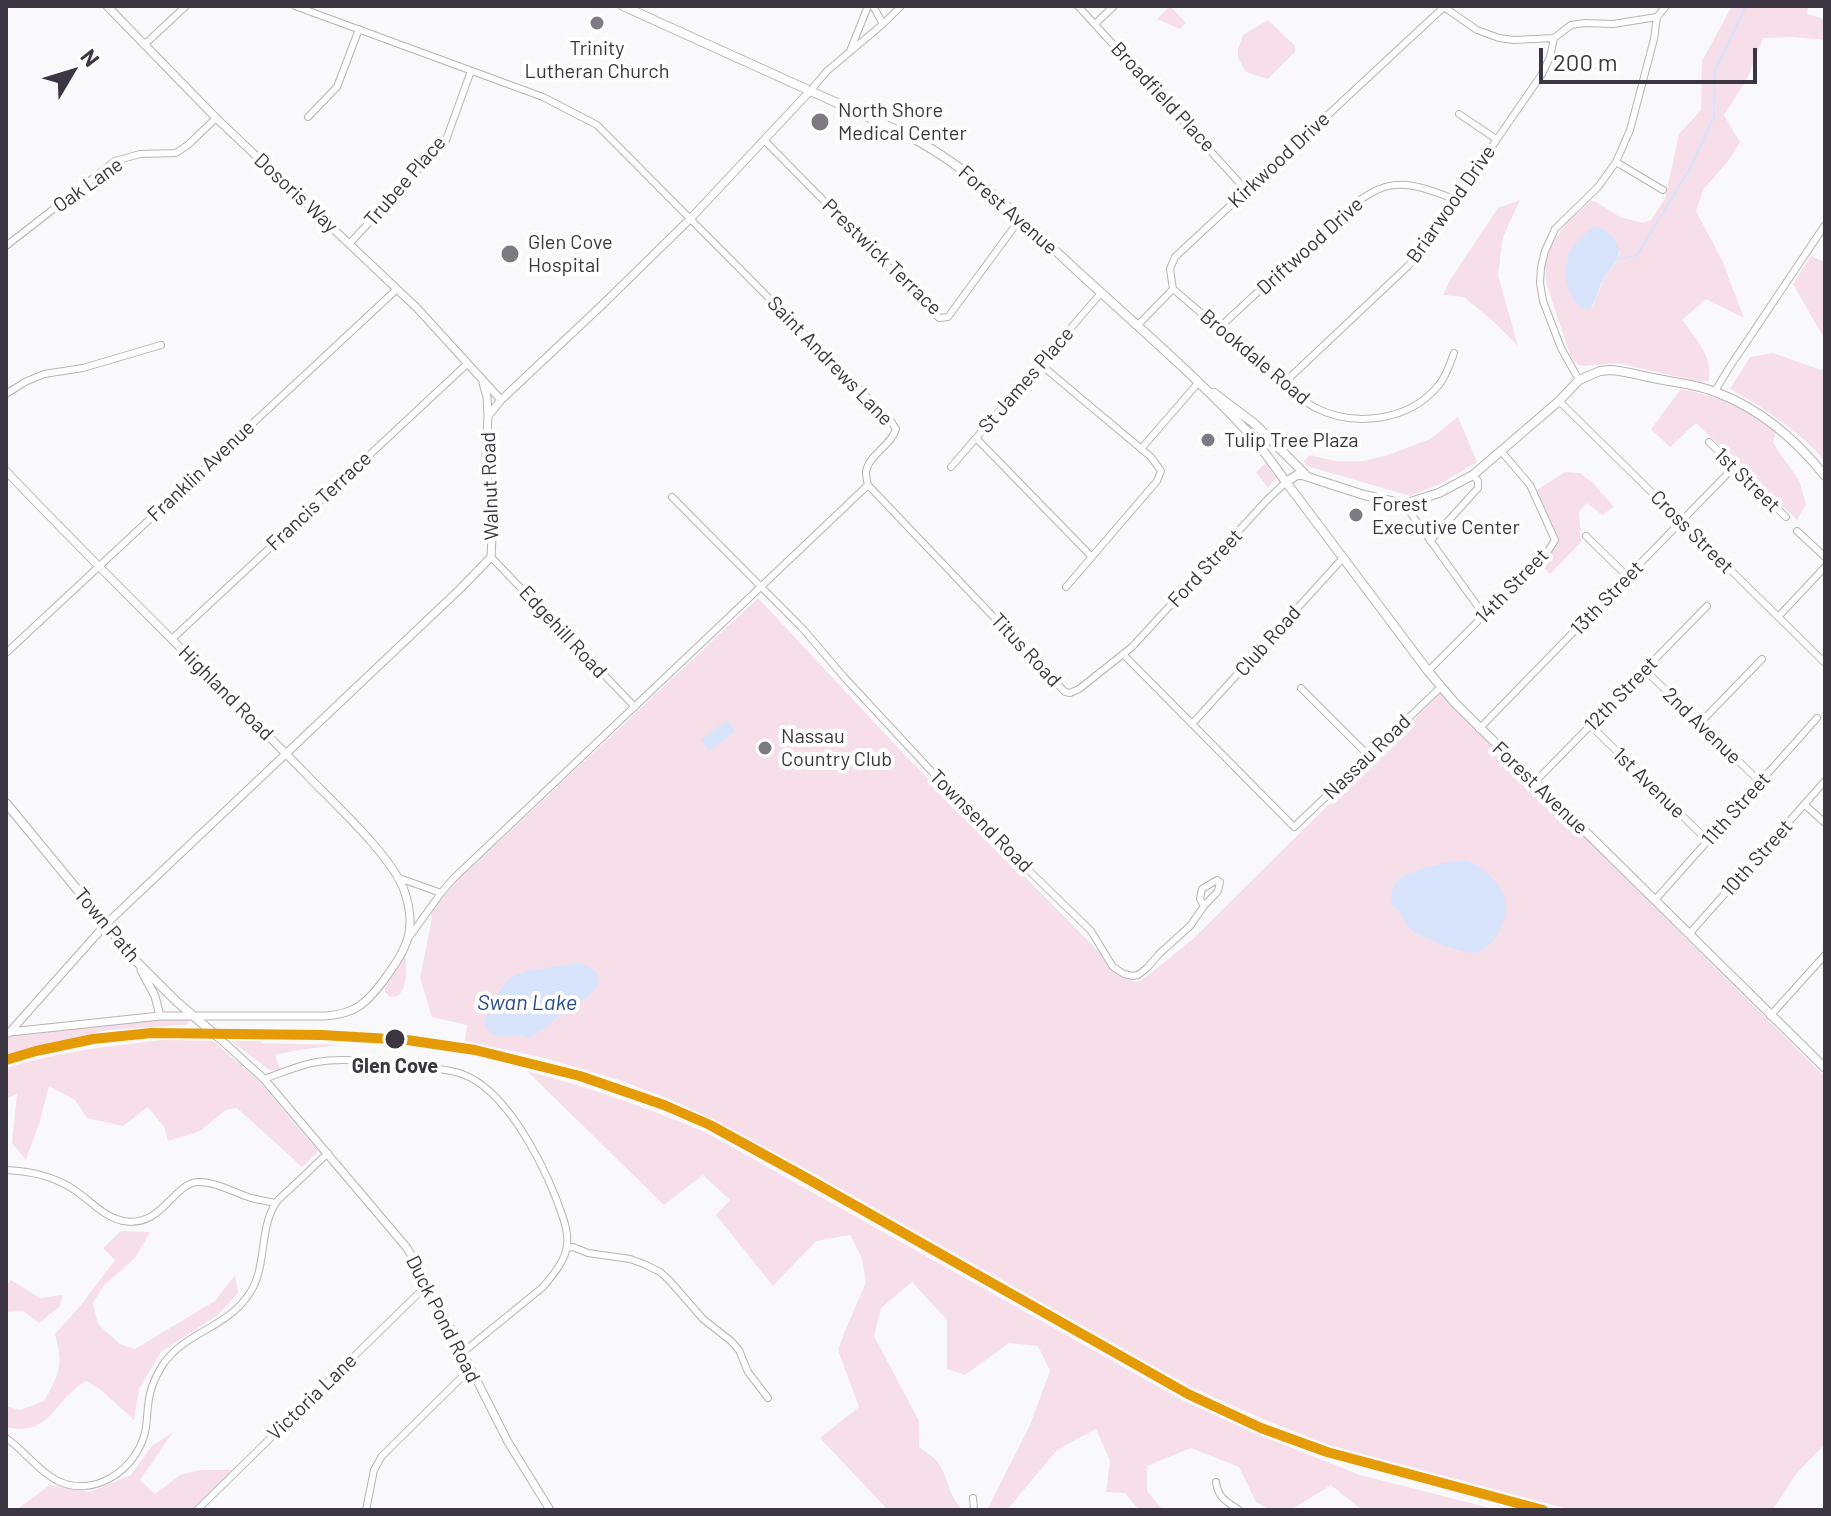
<!DOCTYPE html>
<html>
<head>
<meta charset="utf-8">
<style>
  body { margin:0 }
  #map { position:relative; width:1831px; height:1516px; overflow:hidden; background:#f9f8fb; font-family:Barlow,sans-serif }
  canvas { display:block }
  .frame { position:absolute; inset:0; border:8px solid #3b3641; pointer-events:none }
  .north { position:absolute; left:32px; top:32px; width:80px; height:80px; -webkit-text-stroke:6px #fff; paint-order:stroke; rotate:52deg; font-size:22px; font-weight:700; line-height:32px; text-align:center; color:#3b3641 }
  .north::after { content:''; display:block; margin:auto; width:28px; height:36px; background:#3b3641; clip-path:polygon(50% 0,100% 100%,50% 72%,0 100%) }
  .scale { position:absolute; left:1539px; top:48px; width:218px; height:36px; box-sizing:border-box; border:4px solid #3b3641; border-top:0; padding-left:10px; font-size:24px; line-height:28px; white-space:nowrap; color:#3b3641; -webkit-text-stroke:6px #fff; paint-order:stroke }
</style>
</head>
<body>
<div id="map">
<canvas width="1831" height="1516"></canvas>
<div class="frame"></div>
<div class="north">N</div>
<div class="scale">200 m</div>
</div>
<script>
const g = document.querySelector('canvas').getContext('2d');
g.lineJoin = 'round';
function paint(path, color) {
  g.fillStyle = color;
  g.fill(path, 'evenodd');
}
function trace(path, color, width, dash) {
  g.strokeStyle = color;
  g.lineWidth = width;
  g.lineCap = dash ? 'butt' : 'round';
  g.setLineDash(dash || []);
  g.stroke(path);
}
function write(font, color, halo, rows, align = 'center') {
  g.font = font + ' Barlow,sans-serif';
  g.lineWidth = 8;
  g.setLineDash([]);
  g.textBaseline = 'middle';
  g.strokeStyle = halo;
  g.fillStyle = color;
  for (const [text, x, y, turn = 0] of rows) {
    g.save();
    g.translate(x, y);
    g.rotate((+turn || 0) * Math.PI / 180);
    g.textAlign = isNaN(turn) ? turn : align;
    if (halo) g.strokeText(text, 0, 0);
    g.fillText(text, 0, 0);
    g.restore();
  }
}
paint(new Path2D(`
  M1170,6L1186,23L1180,29L1157,19Z
  M1732,6H1808L1807,14L1825,19V40L1792,37L1763,38L1747,79L1724,115L1740,142L1729,160L1703,190L1696,211L1722,260L1744,318L1706,299L1682,320C1696,339 1713,356 1709,381L1700,382L1618,363L1584,366L1579,365L1571,358L1546,282L1545,265L1552,244L1566,223L1591,201L1596,202L1620,217L1643,223L1651,220L1665,199L1679,134L1701,110L1702,61ZM1592,227L1620,252L1617,260L1603,280L1593,307L1569,289L1566,262Z
  M1268,20L1295,46V52L1268,79L1246,72L1238,58V49L1243,35Z
  M1520,200L1503,237L1498,275L1518,346L1494,322L1464,297L1443,295L1450,280L1498,208Z
  M1811,256L1825,262V340L1793,284Z
  M1773,353L1821,370L1825,367V461C1798,430 1766,409 1730,389L1750,357Z
  M1681,389C1722,398 1743,405 1776,431L1773,443L1799,480L1806,504L1797,520L1696,423L1670,447L1651,429Z
  M1458,417L1477,462L1440,484L1410,496L1307,466L1304,461L1309,455L1335,461H1364L1388,455L1430,439Z
  M1266,463L1276,478L1268,488L1256,472Z
  M1565,472L1580,473L1593,483L1614,507L1602,515L1587,503L1579,512L1581,542L1550,574L1540,564L1552,552L1559,540L1537,490Z
  M758,598L904,754L1103,956L1116,971L1135,982L1141,981L1193,939L1442,692L1469,722L1825,1077V1444L1797,1473L1775,1506L1771,1510H1572L1329,1445L1270,1422L1191,1387L804,1168L713,1119L667,1098L619,1080L545,1058L465,1041L467,1025L432,1017L420,978L432,918L430,913L456,882Z
  M403,957L406,958C406,972 408,986 398,996L390,997L385,992V988Z
  M163,1016L187,1019L190,1022L185,1025L108,1030L6,1055V1034Z
  M162,1040L213,1041L259,1081L318,1151L302,1167L237,1108L226,1110L200,1131L168,1141L164,1127L148,1107L123,1126L87,1118L75,1100L49,1086L40,1121L26,1160L12,1143L17,1094L6,1099V1068C57,1052 109,1046 162,1040Z
  M231,1041H262V1043L340,1045L298,1050L275,1055L280,1070H270Z
  M527,1071C589,1087 648,1108 707,1133L1182,1400L1254,1433L1360,1475L1498,1510H1362L1331,1485L1291,1510H1270L1256,1502L1239,1467L1191,1448L1147,1466V1491L1163,1510H1139L1125,1493L1106,1492L1110,1461L1096,1429L1057,1450L1007,1510H987L1030,1425L1050,1371L1038,1346L1009,1343L965,1375L947,1369V1320L912,1282L881,1308L874,1336L919,1421V1447C926,1453 934,1456 939,1464C949,1479 949,1498 963,1510H888L820,1438L859,1407L838,1350L845,1331L866,1282L862,1258L850,1235L816,1241L773,1286L716,1215L730,1200L703,1175L664,1205Z
  M121,1231L150,1232L135,1258L104,1285L93,1303L98,1324L120,1344L135,1349L215,1301L235,1275L238,1293L218,1315L161,1352L139,1389L134,1420L101,1390L86,1381C54,1400 49,1438 6,1427V1406L20,1410L44,1401C60,1373 63,1366 55,1334L81,1305L115,1260L103,1248Z
  M11,1280L40,1298L63,1295L59,1307L39,1323L23,1311L6,1312V1286Z
  M173,1432L140,1480L155,1494L180,1475L200,1470H233L192,1510H16L50,1485L90,1492L131,1475L152,1446Z`), '#f7dfea');
paint(new Path2D(`
  M1593,226C1601,227 1605,230 1610,235C1629,254 1613,263 1603,280C1597,290 1597,302 1589,310C1567,307 1560,267 1571,250C1576,241 1586,234 1593,226Z
  M727,720L735,731L709,751L701,740Z
  M1467,860C1481,866 1497,880 1503,894C1512,914 1496,951 1472,953C1461,953 1424,938 1414,932L1408,927L1400,912L1391,905C1391,896 1391,887 1398,880C1410,869 1451,861 1467,860Z
  M577,963C589,965 599,970 599,983C590,998 577,1002 564,1012C551,1021 543,1032 528,1038C510,1029 494,1049 484,1021L499,991L510,978L526,971Z`), '#d7e4fc');
trace(new Path2D(`
  M1617,260L1637,255L1690,168L1714,117L1715,70L1746,6`), '#d7e4fc', 2);
const minor = new Path2D(`
  M295,6L543,97L597,125L891,421L896,429C891,446 868,455 866,472C866,476 867,481 868,485L453,879L441,893L410,936
  M873,6L883,24
  M1078,6L1246,190
  M1444,7L1477,30L1499,38L1514,40L1554,38L1571,25L1585,23L1613,24L1657,17L1666,6
  M1095,24L1114,6
  M144,45L186,6
  M850,51L868,6
  M810,91L827,71L883,24L901,6
  M1459,114L1496,139
  M308,117L337,87L359,29
  M765,141L939,318L948,317L1020,219
  M1616,162L1663,190
  M350,243L446,140L471,71
  M6,246L115,161L140,154L176,153L189,144L216,118
  M1173,289L1170,269L1175,257L1445,6
  M1173,289C1184,298 1195,308 1206,317C1219,326 1233,335 1246,345C1269,365 1288,392 1314,407C1354,428 1409,421 1438,386C1446,377 1450,364 1454,353
  M1137,326L1173,289
  M1221,326L1344,212C1388,176 1404,180 1454,199
  M1040,364L1151,457L1161,471L1157,481L1066,587
  M1579,380L1561,348L1543,301L1540,283L1541,267L1545,251L1555,229L1598,187L1616,162L1630,130L1654,39L1657,17
  M1285,382L1408,266L1417,255L1542,74L1550,57L1554,38
  M1715,391L1729,368L1825,225
  M6,394L25,382L44,374L83,368L161,345
  M1559,401L1825,663
  M976,438L1092,557
  M1709,442L1786,517
  M1141,449L1198,383
  M951,467L1101,293
  M868,485L1065,692L1070,693L1079,689L1132,647L1267,500L1286,482
  M672,497L803,629L844,677L972,815L1091,931L1113,967L1124,974L1133,976L1138,975L1147,968L1159,954L1190,926L1204,906L1218,891L1220,882L1217,880L1202,889L1200,899L1204,906
  M1404,504L1484,615
  M1797,531L1825,557
  M1586,536L1628,577
  M1430,541L1478,488V481L1473,475
  M491,557L635,707
  M1778,617L1825,567
  M172,639L467,364
  M6,653L397,289
  M1123,654L1294,827L1441,687
  M1644,669L1760,782
  M1428,671L1548,551L1555,540L1530,485L1501,451
  M1301,688L1369,756
  M1700,723L1762,659
  M1192,724L1343,558
  M1590,725L1708,841
  M1479,729L1734,467
  M1535,782L1707,606
  M1805,805L1825,823
  M399,878L441,893
  M1655,900L1817,718
  M1689,934L1825,781
  M1770,1016L1825,955
  M264,1079C281,1073 299,1065 317,1062C347,1057 378,1063 408,1066C426,1068 445,1068 462,1074C505,1089 540,1158 556,1198C561,1213 569,1229 567,1245C566,1260 552,1276 543,1287L462,1353
  M6,1170C31,1171 56,1177 76,1191C92,1202 104,1217 123,1221C162,1228 172,1185 197,1182C215,1181 235,1193 251,1198C259,1200 267,1201 275,1203
  M567,1248L573,1247L588,1253L630,1259L644,1264L660,1272L669,1280L703,1319L731,1341L739,1350L748,1372L768,1398
  M6,1438C24,1450 38,1471 58,1481C93,1498 134,1471 144,1436C147,1427 147,1415 148,1406C149,1392 155,1377 162,1366C183,1333 224,1329 247,1297C268,1270 258,1233 275,1204C279,1198 287,1192 292,1187C304,1176 316,1164 328,1153
  M1216,1482C1218,1498 1227,1502 1239,1510
  M973,1498L974,1510
  M197,1510L428,1284
  M366,1510L374,1470L382,1456L470,1369`);
const tertiary = new Path2D(`
  M107,6L216,118L417,308L501,400
  M483,383L487,397L488,416
  M6,471C103,573 204,670 302,770C330,800 390,853 404,890C418,930 407,948 384,980C366,1004 355,1014 325,1016H160L10,1032
  M141,970L155,996L160,1016
  M9,1033L106,924L460,589L491,557L492,537L486,455L488,416L501,400L600,307L691,218L810,91
  M218,1037L264,1079L407,1248L428,1284L508,1442L550,1510`);
const secondary = new Path2D(`
  M623,6L901,132C972,167 1028,226 1086,279C1140,328 1195,376 1245,429C1260,445 1273,464 1286,482L1297,475H1302L1364,495L1404,504L1439,493L1473,475L1559,401L1579,380L1600,371L1610,370C1626,371 1642,376 1658,379C1678,383 1700,385 1718,393C1760,409 1797,441 1825,476
  M1214,393L1255,424L1305,474
  M1286,482L1428,671L1454,702L1825,1068
  M6,803L136,961L176,1001L218,1037`);
trace(minor, '#b6b4ba', 8);
trace(tertiary, '#b6b4ba', 9);
trace(secondary, '#b6b4ba', 10);
trace(minor, '#fefefe', 6);
trace(tertiary, '#fefefe', 7);
trace(secondary, '#fefefe', 8);
trace(new Path2D(`
  M6,1060L36,1051L93,1039L151,1033L322,1035L407,1040L475,1050L580,1076L664,1105L710,1125L801,1175L1188,1394L1261,1428L1327,1452L1543,1510`), '#e49b06', 10);
for (const [x, y, r, color] of [
  [597,23,8,"#7e7a82"],
  [820,122,10,"#7e7a82"],
  [510,254,10,"#7e7a82"],
  [1208,440,8,"#7e7a82"],
  [1356,515,8,"#7e7a82"],
  [765,748,8,"#7e7a82"],
  [395,1039,11,"#3b3641"]
]) {
  const dot = new Path2D();
  dot.arc(x, y, r, 0, 2 * Math.PI);
  g.fillStyle = color;
  g.fill(dot);
  trace(dot, '#fff', 3);
}
write('20px', '#3b3641', '#fff', [
  ["Trinity",597,48,"center"],
  ["Lutheran Church",597,71,"center"],
  ["North Shore",838,110],
  ["Medical Center",838,133],
  ["Glen Cove",528,242],
  ["Hospital",528,265],
  ["Tulip Tree Plaza",1224,440],
  ["Forest",1372,504],
  ["Executive Center",1372,527],
  ["Nassau",781,736],
  ["Country Club",781,759]
], 'left');
write('20px', '#3b3641', '#fff', [
  ["Broadfield Place",1163,97,47],
  ["Kirkwood Drive",1279,160,-43],
  ["Trubee Place",405,181,-49],
  ["Oak Lane",88,185,-35],
  ["Dosoris Way",296,193,43],
  ["Briarwood Drive",1451,204,-55],
  ["Forest Avenue",1008,210,41],
  ["Driftwood Drive",1310,246,-42],
  ["Prestwick Terrace",882,257,44],
  ["Brookdale Road",1255,357,40],
  ["Saint Andrews Lane",830,361,46],
  ["St James Place",1026,380,-49],
  ["Franklin Avenue",201,471,-43],
  ["1st Street",1747,480,44],
  ["Walnut Road",490,486,-92],
  ["Francis Terrace",319,501,-43],
  ["Cross Street",1692,532,45],
  ["Ford Street",1205,568,-47],
  ["14th Street",1512,586,-46],
  ["13th Street",1607,598,-46],
  ["Edgehill Road",563,632,47],
  ["Club Road",1268,641,-48],
  ["Titus Road",1026,650,47],
  ["Highland Road",226,693,45],
  ["12th Street",1621,694,-46],
  ["2nd Avenue",1702,726,44],
  ["Nassau Road",1367,757,-44],
  ["1st Avenue",1649,783,44],
  ["Forest Avenue",1540,788,44],
  ["11th Street",1736,809,-48],
  ["Townsend Road",981,821,45],
  ["10th Street",1757,858,-48],
  ["Town Path",107,925,50],
  ["Duck Pond Road",443,1319,63],
  ["Victoria Lane",312,1397,-44]
]);
write('bold 20px', '#3b3641', '#fff', [
  ["Glen Cove",395,1066]
]);
write('italic 22px', '#294a8b', '#fff', [
  ["Swan Lake",527,1003]
]);
</script>
</body>
</html>
